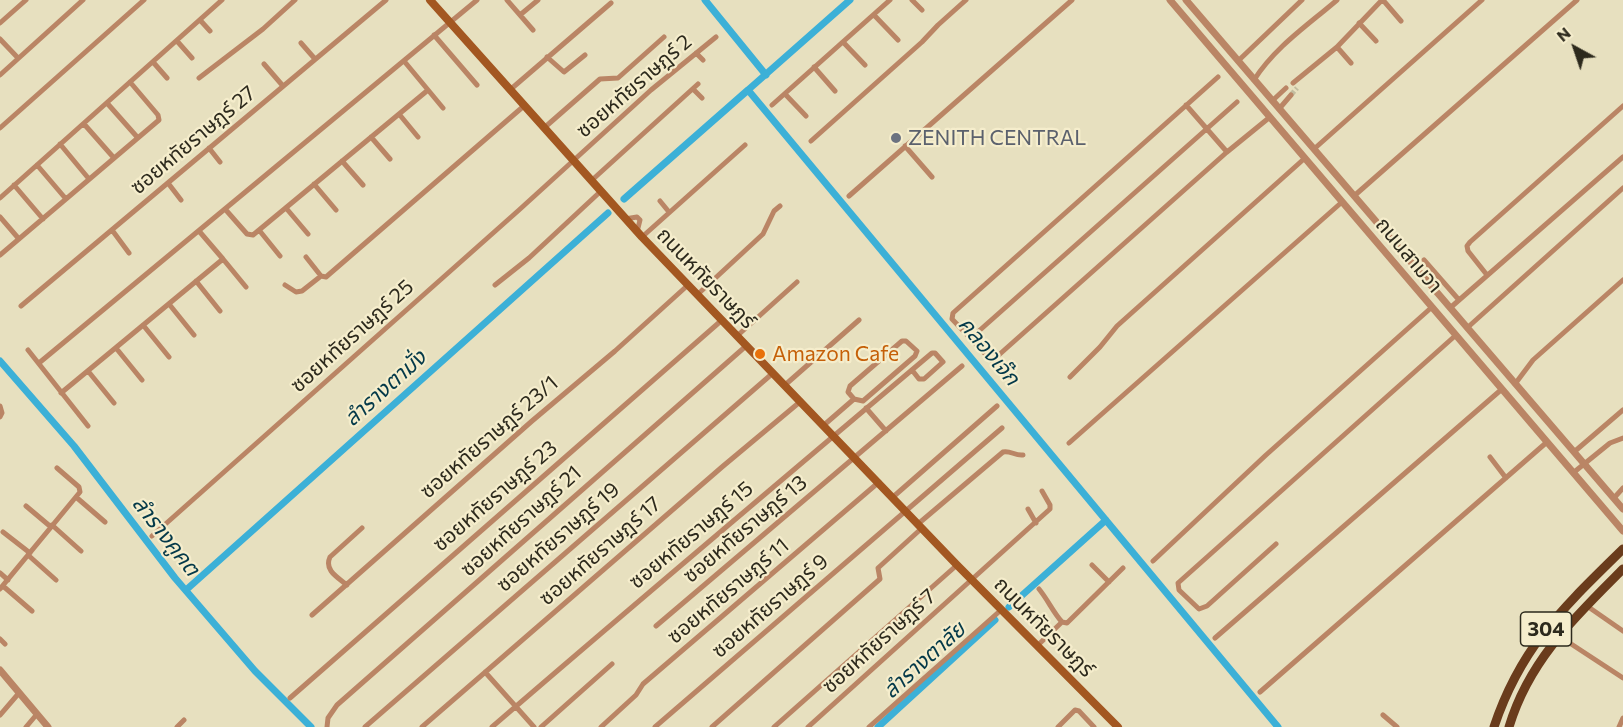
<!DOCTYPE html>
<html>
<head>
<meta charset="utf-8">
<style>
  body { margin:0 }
  #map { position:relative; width:1623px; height:727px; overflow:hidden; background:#e7e0bf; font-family:Commissioner,sans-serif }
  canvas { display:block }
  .north { position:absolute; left:1545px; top:18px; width:60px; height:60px; -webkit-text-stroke:4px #f5edcc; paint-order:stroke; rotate:320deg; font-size:16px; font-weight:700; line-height:24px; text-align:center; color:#2d2a1d }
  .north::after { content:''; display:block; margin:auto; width:21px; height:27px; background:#2d2a1d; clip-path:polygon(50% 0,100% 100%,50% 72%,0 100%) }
</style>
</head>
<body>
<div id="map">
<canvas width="1623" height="727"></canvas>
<div class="north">N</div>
</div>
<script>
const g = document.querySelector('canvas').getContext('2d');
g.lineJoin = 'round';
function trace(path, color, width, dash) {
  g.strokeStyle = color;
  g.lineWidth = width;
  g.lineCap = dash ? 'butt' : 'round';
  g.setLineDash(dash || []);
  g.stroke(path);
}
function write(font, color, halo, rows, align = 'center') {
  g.font = font + ' Commissioner,"Noto Sans Thai",sans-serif';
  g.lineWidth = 4.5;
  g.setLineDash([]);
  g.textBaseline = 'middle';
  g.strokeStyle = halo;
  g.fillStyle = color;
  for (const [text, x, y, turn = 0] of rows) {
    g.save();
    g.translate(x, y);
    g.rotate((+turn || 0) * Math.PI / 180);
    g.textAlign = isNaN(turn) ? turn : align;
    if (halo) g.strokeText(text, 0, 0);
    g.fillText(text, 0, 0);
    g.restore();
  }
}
trace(new Path2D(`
  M705,0L766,75
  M850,0L748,90L1278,727
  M624,199L748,90
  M0,361L74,446L175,578L255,671L311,727
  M186,590L608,213
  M1009,607L1106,520
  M878,727L995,620`), '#3cb0d7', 7);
trace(new Path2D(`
  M1291,95L1297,88`), '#c2bc9f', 5, [5, 2.5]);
trace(new Path2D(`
  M507,0L533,30
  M912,0L922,10
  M1383,0L1401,21
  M520,15L538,0
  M874,15L898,40
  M200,20L210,31
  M0,23L26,0
  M1359,23L1376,41
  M434,35L477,85
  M0,39L18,58
  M177,41L192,58
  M843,42L865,65
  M301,43L315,59
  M1337,47L1351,63
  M696,53L703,60
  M547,57L564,72L585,55
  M404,61L443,108
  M1238,61L1302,0
  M153,62L167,78
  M264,64L283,86
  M814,67L835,91
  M0,75L83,0
  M1218,77L953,313L952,319L992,361L1227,152L1270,117
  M199,78L263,29L295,0
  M1254,80C1275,47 1308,25 1337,0
  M1293,83L1337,47L1382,0
  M511,89L611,3
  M693,89L702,98
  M785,94L806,116
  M1272,101L1286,88
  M107,103L138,138
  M772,105L890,0
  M1186,105L1227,152
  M1279,109L1291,95
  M399,114L418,137
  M84,124L114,158
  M0,128L144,0
  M544,128L600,79L618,78L664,37
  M371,137L390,159
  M811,141L922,42L938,25L966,0
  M60,144L89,179
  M905,146L932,177
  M209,148L220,162
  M1314,149L1482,0
  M342,161L363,185
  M37,165L66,199
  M591,181L698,84
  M168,183L181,200
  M314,184L336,210
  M14,185L43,219
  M849,196L1072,0
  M1354,196L1577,0
  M0,198L222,0
  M660,201L669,212
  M286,208L308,234
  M225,209L247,234L253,235L428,90
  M0,217L19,239
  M625,219L637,217L640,220L637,232
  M112,230L129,253
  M259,230L280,256
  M642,237L745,145
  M0,255L159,120L158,115L130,82
  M306,257L321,276L326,277L525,105
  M223,259L246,287
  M1424,260L1459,300
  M1487,275L1468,251L1467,246L1470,242L1623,106
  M196,281L220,311
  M285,285L296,292L302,291L321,276
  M495,285L529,258L601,191
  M697,295L763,234L774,211L780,206
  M169,304L194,335
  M21,306L386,0
  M1450,308L1623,157
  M143,325L169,357
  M1467,328L1623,188
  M737,336L797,282
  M971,338L1237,102
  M902,341H906L917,351L915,356L863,401L854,399L848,392L850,386Z
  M116,348L142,380
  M28,350L88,426
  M39,363L477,0
  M88,371L114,403
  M1070,377L1100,347L1117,326L1305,158
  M1515,384L1533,360L1623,280
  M785,385L859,320
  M61,393L223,259L199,231
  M0,406L2,413L0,417
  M866,408L886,431
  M824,425L854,399
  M1069,443L1342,202
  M1574,452L1623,410
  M1490,457L1506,478
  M1573,473L1610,443L1623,438
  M76,497L105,522
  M893,497L997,406
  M1614,498L1623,488
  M26,506L51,527
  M1028,509L1036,523
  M918,524L1003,452C1010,450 1015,456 1023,455
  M52,525L81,551
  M3,532L30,553
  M152,536L519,210L651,90L716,37
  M1276,544L1207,606L1199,609L1179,590L1178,583L1456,335
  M28,555L56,580
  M1153,561L1266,455L1432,307
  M1092,565L1109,582
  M0,573L8,580
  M347,585C337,577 324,570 330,557L362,528
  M3,586L32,611
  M0,589L80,492L79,487L57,468
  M1039,589C1048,600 1053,612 1062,622
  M1587,606L1623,631
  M312,615L532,421L615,351L688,285
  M656,626L962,366
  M1559,636L1623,678
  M1215,638L1502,389
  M0,639L5,644
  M1037,646L1062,622L1067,623L1123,568
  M485,672L534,727
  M1260,692L1547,442
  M290,698L722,320
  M0,715L19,693
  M1383,715L1397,727
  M26,727L37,714
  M177,727L184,720
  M327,727L328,718L337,705L746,346
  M365,727L773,373
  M422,727L722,467L801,401
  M492,727C638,601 785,477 932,353H935L943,362L924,379H919L912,370
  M541,727L612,664
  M601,727L636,695L643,684L879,482
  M655,727L1002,428
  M712,727L880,579L878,568L922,528
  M774,727L957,565
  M808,727L1050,509V505L1042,491
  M869,727L1001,610
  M1058,727L1075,710L1079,711L1094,727
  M1619,727L1623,718`), '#ba8565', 5);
trace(new Path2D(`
  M1170,0L1623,531
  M1186,0L1623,509
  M0,670L48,727`), '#ba8565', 7);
trace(new Path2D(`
  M430,0L642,237L957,565L1118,727`), '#a35721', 8);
trace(new Path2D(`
  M1494,727C1521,646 1564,607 1623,549
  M1509,727C1529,660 1575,617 1623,569`), '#6a3c1c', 9);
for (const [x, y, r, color] of [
  [896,138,6,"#6b7280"],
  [760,354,6,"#e8710a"]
]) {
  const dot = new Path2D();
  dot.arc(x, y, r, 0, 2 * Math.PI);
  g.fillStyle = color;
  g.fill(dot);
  trace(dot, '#f5edcc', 2);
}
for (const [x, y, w] of [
  [1546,629,51]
]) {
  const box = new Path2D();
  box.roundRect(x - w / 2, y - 17, w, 34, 4.5);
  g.fillStyle = '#f5edcc';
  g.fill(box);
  trace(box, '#2d2a1d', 1.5);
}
write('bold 20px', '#2d2a1d', null, [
  ["304",1546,629]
]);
write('21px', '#2d2a1d', '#f5edcc', [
  ["ซอยหทัยราษฎร์ 2",634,86,-41],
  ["ซอยหทัยราษฎร์ 27",193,140,-40],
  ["ถนนสามวา",1409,255,50],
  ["ถนนหทัยราษฎร์",706,278,46],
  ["ซอยหทัยราษฎร์ 25",352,336,-42],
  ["ซอยหทัยราษฎร์ 23/1",489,437,-41],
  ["ซอยหทัยราษฎร์ 23",495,496,-41],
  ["ซอยหทัยราษฎร์ 21",521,521,-42],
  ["ซอยหทัยราษฎร์ 13",745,529,-40],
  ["ซอยหทัยราษฎร์ 15",691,535,-40],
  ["ซอยหทัยราษฎร์ 19",558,537,-41],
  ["ซอยหทัยราษฎร์ 17",600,551,-41],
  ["ซอยหทัยราษฎร์ 11",728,591,-40],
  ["ซอยหทัยราษฎร์ 9",770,606,-41],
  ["ถนนหทัยราษฎร์",1044,627,45],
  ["ซอยหทัยราษฎร์ 7",879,641,-42]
]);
write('21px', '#5b616d', '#f5edcc', [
  ["ZENITH CENTRAL",908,138]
], 'left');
write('21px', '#c56008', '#f5edcc', [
  ["Amazon Cafe",772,354]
], 'left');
write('italic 22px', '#043949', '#f5edcc', [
  ["คลองเจ๊ก",989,351,50],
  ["ลำรางตามั่ง",385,388,-42],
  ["ลำรางคูคต",166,536,52],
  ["ลำรางตาลัย",924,660,-42]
]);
</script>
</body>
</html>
